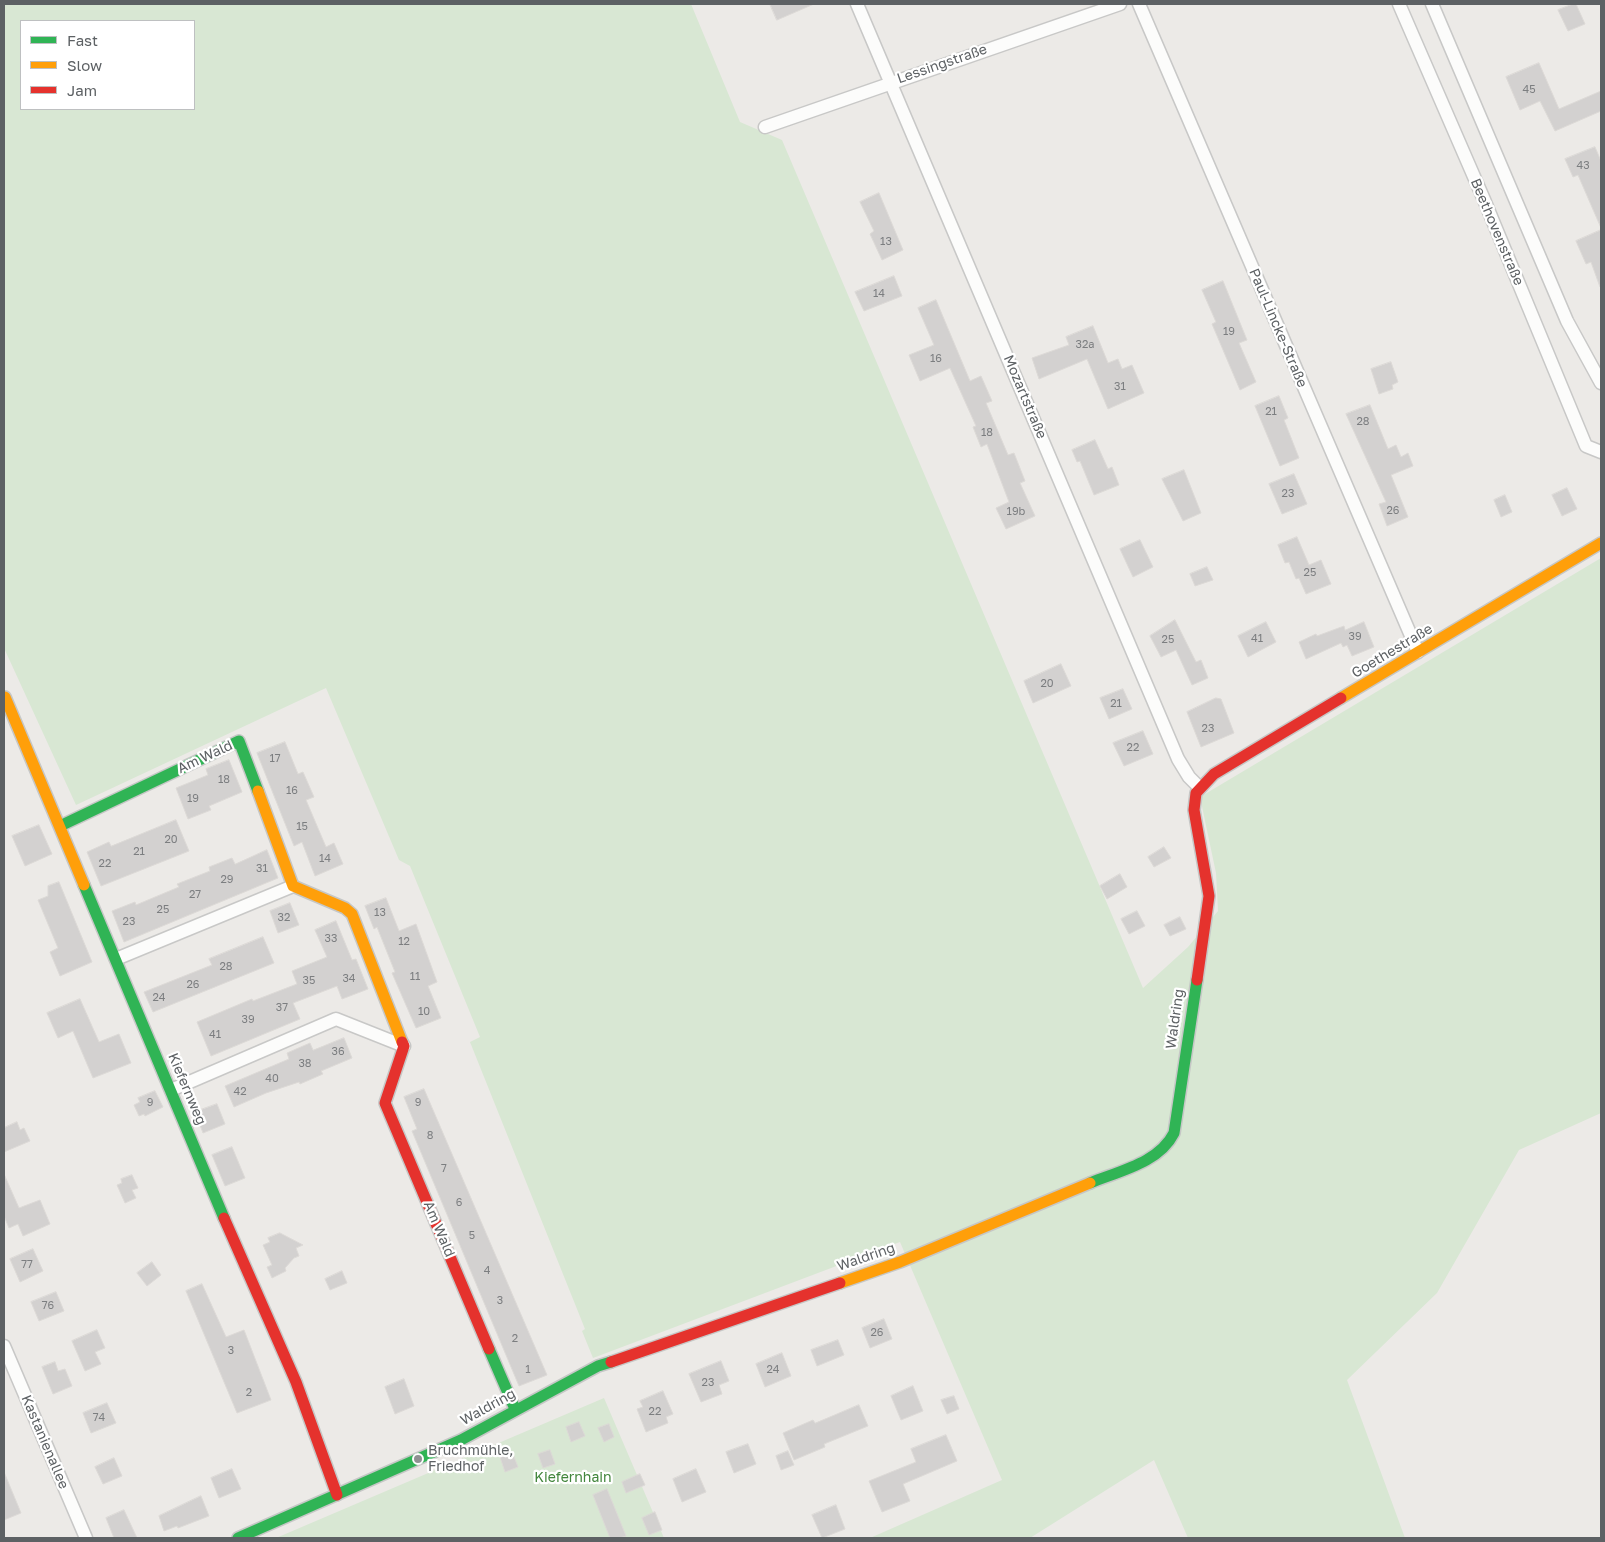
<!DOCTYPE html>
<html>
<head>
<meta charset="utf-8">
<style>
  body { margin:0 }
  #map { position:relative; width:1605px; height:1542px; overflow:hidden; background:#eceae7; font-family:"Golos Text",sans-serif }
  canvas { display:block }
  .frame { position:absolute; inset:0; border:5px solid #5d6164; pointer-events:none }
  .legend { position:absolute; left:20px; top:20px; width:175px; height:90px; box-sizing:border-box; background:#fff; border:1px solid #bec0c1; margin:0; padding:6px 9px; list-style:none; font-size:15px; color:#5d6164 }
  .legend li { display:flex; align-items:center; gap:10px; height:25px }
  .legend b { width:25px; border:1px solid #bec0c1 }
</style>
</head>
<body>
<div id="map">
<canvas width="1605" height="1542"></canvas>
<div class="frame"></div>
<ul class="legend">
<li><b style="height:6px;background:#30b455"></b>Fast</li>
<li><b style="height:6px;background:#ff9f0a"></b>Slow</li>
<li><b style="height:6px;background:#e5322d"></b>Jam</li>
</ul>
</div>
<script>
const g = document.querySelector('canvas').getContext('2d');
g.lineJoin = 'round';
function paint(path, color) {
  g.fillStyle = color;
  g.fill(path, 'evenodd');
}
function trace(path, color, width, dash) {
  g.strokeStyle = color;
  g.lineWidth = width;
  g.lineCap = dash ? 'butt' : 'round';
  g.setLineDash(dash || []);
  g.stroke(path);
}
function write(font, color, halo, rows, align = 'center') {
  g.font = font + ' "Golos Text",sans-serif';
  g.lineWidth = 4.5;
  g.setLineDash([]);
  g.textBaseline = 'middle';
  g.strokeStyle = halo;
  g.fillStyle = color;
  for (const [text, x, y, turn = 0] of rows) {
    g.save();
    g.translate(x, y);
    g.rotate((+turn || 0) * Math.PI / 180);
    g.textAlign = isNaN(turn) ? turn : align;
    if (halo) g.strokeText(text, 0, 0);
    g.fillText(text, 0, 0);
    g.restore();
  }
}
paint(new Path2D(`
  M4,4H691L740,122L782,140L1143,988L1188,947L1218,911L1216,873L1200,797L1601,558V1113L1519,1150L1437,1293L1347,1380L1405,1538H1188L1154,1460L1030,1538H870L1002,1480L900,1242L593,1358L582,1331L585,1329L470,1042L480,1037L410,866L399,860L326,688L76,805L4,648ZM21,21H194V109H21Z
  M604,1398L664,1538H276Z`), '#d8e7d3');
const building = new Path2D(`
  M770,4H814L777,20Z
  M1573,4H1576L1585,24L1568,31L1558,10Z
  M1539,63L1559,109L1601,91V111L1555,131L1540,101L1520,110L1506,77Z
  M1595,147L1601,161V228L1578,175L1573,177L1565,159Z
  M879,193L903,250L882,260L870,234L874,231L860,202Z
  M1601,230V287H1600L1591,262L1586,264L1576,241Z
  M894,276L902,296L864,311L855,292Z
  M1223,281L1247,340L1239,343L1256,382L1240,390L1212,324L1216,322L1202,290Z
  M936,300L970,381L981,376L992,401L986,403L1008,455L1014,453L1025,481L1020,483L1035,516L1006,529L996,508L1009,502L987,444L981,447L973,427L976,426L950,368L920,381L909,355L934,345L918,308Z
  M1093,326L1108,363L1118,359L1122,369L1132,365L1144,393L1108,409L1087,359L1039,379L1032,358L1069,345L1066,337Z
  M1391,362L1398,382L1392,385L1393,389L1379,394L1371,369Z
  M1279,396L1288,418L1284,420L1299,458L1280,466L1255,406Z
  M1370,405L1388,449L1396,445L1401,457L1408,453L1413,466L1391,475L1408,517L1387,526L1379,504L1386,502L1346,414Z
  M1095,440L1108,469L1112,467L1119,485L1094,495L1080,461L1077,462L1072,450Z
  M1184,470L1201,513L1183,521L1162,479Z
  M1294,474L1307,504L1282,514L1269,484Z
  M1567,488L1577,509L1562,516L1552,495Z
  M1505,495L1512,512L1501,517L1494,500Z
  M1297,537L1309,565L1321,560L1331,584L1306,594L1299,578L1296,579L1289,562L1285,563L1278,545Z
  M1140,540L1153,567L1133,577L1120,549Z
  M1207,567L1213,580L1195,586L1190,574Z
  M1175,620L1196,662L1201,660L1208,678L1192,685L1176,650L1161,657L1150,636Z
  M1266,622L1276,642L1248,657L1238,636Z
  M1364,622L1374,647L1352,656L1347,645L1343,647L1341,643L1306,659L1299,642L1316,634L1317,636L1344,626L1345,630Z
  M1061,664L1071,686L1033,703L1024,681Z
  M1123,689L1132,709L1109,719L1100,698Z
  M1216,698L1221,699L1234,733L1201,747L1187,712Z
  M1143,731L1153,754L1124,766L1113,743Z
  M285,742L298,774L303,772L314,797L306,800L326,847L334,843L343,864L315,876L302,842L294,846L257,753Z
  M229,760L242,792L209,806L211,810L188,819L176,788L208,775L206,769Z
  M176,820L189,851L101,886L87,852L109,842L111,846Z
  M39,825L52,854L25,866L12,836Z
  M1164,847L1171,858L1154,867L1148,857Z
  M267,850L278,878L124,942L112,911L135,902L136,905L179,887L177,884L210,871L209,867L232,858L235,864Z
  M1120,874L1127,887L1107,899L1100,886Z
  M59,882L92,962L60,976L50,952L58,948L38,900L48,896V886Z
  M386,898L399,931L416,924L437,982L428,986L441,1018L416,1028L392,973L395,972L377,927L374,929L365,906Z
  M290,903L299,925L278,933L270,911Z
  M1137,911L1145,926L1129,934L1121,919Z
  M1180,917L1186,929L1170,936L1164,925Z
  M336,921L352,960L356,959L368,989L342,999L337,986L293,1003L300,1019L211,1056L197,1022L252,999L253,1001L297,984L292,971L327,957L315,930Z
  M263,937L274,963L153,1012L144,992L212,965L209,959Z
  M80,999L99,1042L119,1034L131,1063L93,1078L73,1031L58,1038L47,1013Z
  M344,1038L352,1058L321,1071L323,1074L300,1084L299,1082L266,1093L234,1107L225,1086L289,1059L287,1053L310,1043L313,1050Z
  M424,1089L547,1375L519,1386L412,1131L417,1129L404,1097Z
  M155,1091L163,1107L145,1116L144,1114L139,1116L134,1105L140,1102L138,1098Z
  M217,1104L225,1124L203,1133L195,1112Z
  M17,1122L20,1130L24,1128L30,1141L4,1152V1128Z
  M232,1147L245,1178L225,1186L212,1155Z
  M4,1174L19,1208L40,1200L50,1224L23,1236L18,1224L9,1228L4,1216Z
  M132,1175L138,1188L132,1190L136,1198L125,1203L117,1185L122,1183L121,1179Z
  M280,1233L303,1245L296,1248L299,1256L294,1258L285,1268L286,1271L272,1278L267,1267L272,1265L263,1245L270,1242L268,1238Z
  M33,1249L43,1271L20,1282L10,1259Z
  M152,1262L161,1275L147,1286L137,1273Z
  M342,1271L347,1283L330,1290L325,1279Z
  M202,1284L226,1337L244,1330L271,1400L237,1413L186,1291Z
  M56,1292L64,1311L39,1321L31,1302Z
  M884,1319L892,1339L870,1348L862,1328Z
  M97,1330L105,1348L95,1352L101,1364L85,1371L72,1341Z
  M838,1340L844,1355L817,1366L811,1350Z
  M782,1353L791,1376L765,1387L756,1364Z
  M721,1361L729,1381L719,1385L722,1394L701,1402L689,1374Z
  M55,1362L58,1371L65,1369L72,1386L53,1394L42,1367Z
  M404,1379L414,1406L395,1414L385,1387Z
  M913,1386L923,1411L901,1420L891,1396Z
  M663,1391L673,1414L666,1417L668,1423L646,1432L637,1409L643,1407L640,1401Z
  M954,1396L959,1409L947,1414L941,1400Z
  M107,1403L116,1423L91,1433L83,1413Z
  M859,1405L868,1426L824,1444L825,1447L794,1460L783,1433L813,1420L815,1423Z
  M579,1422L585,1436L571,1442L566,1427Z
  M609,1424L614,1437L604,1442L598,1428Z
  M946,1435L957,1461L903,1484L910,1501L882,1512L869,1481L916,1462L911,1449Z
  M748,1444L756,1464L734,1473L726,1452Z
  M550,1450L555,1464L543,1468L538,1454Z
  M788,1451L794,1465L781,1470L776,1456Z
  M512,1452L518,1467L505,1472L500,1457Z
  M114,1458L122,1476L103,1484L95,1467Z
  M232,1469L241,1489L219,1498L211,1478Z
  M696,1469L706,1492L682,1502L673,1479Z
  M4,1472L21,1513L4,1520Z
  M640,1474L645,1485L626,1493L622,1482Z
  M607,1489L626,1536L619,1538H610L593,1495Z
  M201,1496L209,1516L178,1528L177,1526L164,1531L159,1516Z
  M836,1505L845,1529L822,1538L812,1515Z
  M124,1510L137,1538H114L106,1518Z
  M655,1512L662,1530L649,1535L642,1518Z`);
paint(building, '#d3d1d0');
trace(building, '#dcd9d6', 1);
const street = new Path2D(`
  M857,4L1178,759L1189,777L1199,787
  M1139,4L1418,652
  M1399,4L1485,202L1586,446L1601,452
  M1432,4L1567,321L1601,383
  M765,127L1120,4
  M116,959L293,886
  M171,1090L336,1019L404,1046
  M4,1346L86,1538`);
const fast = new Path2D(`
  M60,826L239,741L258,791
  M84,885L224,1218
  M1090,1183C1119,1171 1159,1163 1174,1133L1197,980
  M489,1349L515,1409
  M238,1538L461,1440L598,1366L611,1362`);
const slow = new Path2D(`
  M5,697L84,885
  M1341,698L1601,543
  M258,791L293,886L345,908L352,914L402,1042
  M840,1283L900,1262L1090,1183`);
const jam = new Path2D(`
  M1197,980L1209,896L1194,810L1196,793L1214,774L1341,698
  M402,1042L404,1046L385,1103L489,1349
  M224,1218L296,1382L337,1495
  M611,1362L840,1283`);
trace(street, '#c8c8c7', 15);
trace(fast, '#c6c7c6', 14);
trace(slow, '#c6c7c6', 14);
trace(jam, '#c6c7c6', 14);
trace(street, '#fcfcfb', 12);
trace(fast, '#30b455', 11);
trace(slow, '#ff9f0a', 11);
trace(jam, '#e5322d', 11);
for (const [x, y, r, color] of [
  [418,1459,5,"#8f9192"]
]) {
  const dot = new Path2D();
  dot.arc(x, y, r, 0, 2 * Math.PI);
  g.fillStyle = color;
  g.fill(dot);
  trace(dot, '#fff', 2);
}
write('11px', '#7c7e80', null, [
  ["45",1529,90],
  ["43",1583,166],
  ["13",886,242],
  ["14",879,294],
  ["19",1229,332],
  ["32a",1085,345],
  ["16",936,359],
  ["31",1120,387],
  ["21",1271,412],
  ["28",1363,422],
  ["18",987,433],
  ["23",1288,494],
  ["26",1393,511],
  ["19b",1016,512],
  ["25",1310,573],
  ["39",1355,637],
  ["41",1257,639],
  ["25",1168,640],
  ["20",1047,684],
  ["21",1116,704],
  ["23",1208,729],
  ["22",1133,748],
  ["17",275,759],
  ["18",224,780],
  ["16",292,791],
  ["19",193,799],
  ["15",302,827],
  ["20",171,840],
  ["21",139,852],
  ["14",325,859],
  ["22",105,864],
  ["31",262,869],
  ["29",227,880],
  ["27",195,895],
  ["25",163,910],
  ["13",380,913],
  ["32",284,918],
  ["23",129,922],
  ["33",331,939],
  ["12",404,942],
  ["28",226,967],
  ["11",415,977],
  ["34",349,979],
  ["35",309,981],
  ["26",193,985],
  ["24",159,998],
  ["37",282,1008],
  ["10",424,1012],
  ["39",248,1020],
  ["41",215,1035],
  ["36",338,1052],
  ["38",305,1064],
  ["40",272,1079],
  ["42",240,1092],
  ["9",150,1103],
  ["9",418,1103],
  ["8",430,1136],
  ["7",444,1169],
  ["6",459,1203],
  ["5",472,1236],
  ["77",27,1265],
  ["4",487,1271],
  ["3",500,1301],
  ["76",48,1306],
  ["26",877,1333],
  ["2",515,1339],
  ["3",231,1351],
  ["1",528,1370],
  ["24",773,1370],
  ["23",708,1383],
  ["2",249,1393],
  ["22",655,1412],
  ["74",99,1418]
]);
write('14px', '#5d6164', '#fff', [
  ["Lessingstraße",942,64,-19],
  ["Beethovenstraße",1497,232,67],
  ["Paul-Lincke-Straße",1278,328,67],
  ["Mozartstraße",1025,397,67],
  ["Goethestraße",1392,651,-31],
  ["Am Wald",205,757,-25],
  ["Waldring",1175,1019,-82],
  ["Kiefernweg",187,1089,67],
  ["Am Wald",439,1229,67],
  ["Waldring",866,1257,-19],
  ["Waldring",488,1407,-29],
  ["Kastanienallee",45,1442,67]
]);
write('14px', '#5d6164', '#fff', [
  ["Bruchmühle,",428,1451],
  ["Friedhof",428,1467]
], 'left');
write('14px', '#41853b', '#fff', [
  ["Kiefernhain",573,1478]
]);
</script>
</body>
</html>
